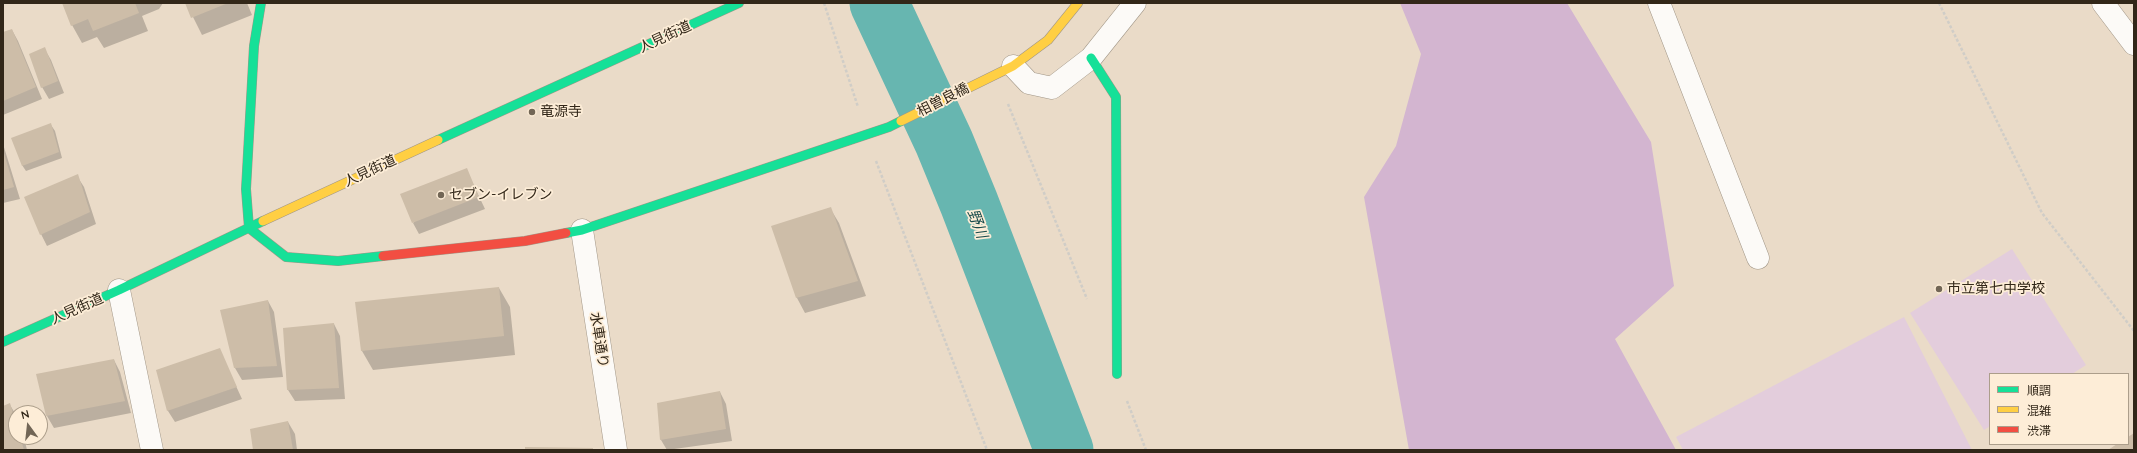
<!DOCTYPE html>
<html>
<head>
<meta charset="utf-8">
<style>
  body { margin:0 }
  #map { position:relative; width:2137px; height:453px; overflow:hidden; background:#eadbc8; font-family:Quicksand,"Noto Sans JP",sans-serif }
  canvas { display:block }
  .frame { position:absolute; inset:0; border:4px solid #322719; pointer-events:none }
  .legend { position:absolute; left:1989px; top:373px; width:140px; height:72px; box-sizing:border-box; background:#fdedd7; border:1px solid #ac9e8b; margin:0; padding:5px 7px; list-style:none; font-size:12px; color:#322719 }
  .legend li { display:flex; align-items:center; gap:8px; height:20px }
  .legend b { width:20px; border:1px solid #ac9e8b }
  .north { position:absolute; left:8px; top:405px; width:40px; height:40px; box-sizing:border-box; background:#fdedd7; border:1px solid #ac9e8b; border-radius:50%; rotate:345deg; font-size:11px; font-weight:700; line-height:16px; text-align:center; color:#322719 }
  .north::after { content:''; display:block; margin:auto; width:14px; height:18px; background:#726656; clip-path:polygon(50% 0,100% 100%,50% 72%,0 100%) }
</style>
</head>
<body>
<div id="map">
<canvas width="2137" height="453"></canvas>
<div class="frame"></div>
<ul class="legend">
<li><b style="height:5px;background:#16e098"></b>順調</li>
<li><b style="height:5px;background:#ffcf43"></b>混雑</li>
<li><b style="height:5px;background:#f24e42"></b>渋滞</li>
</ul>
<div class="north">N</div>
</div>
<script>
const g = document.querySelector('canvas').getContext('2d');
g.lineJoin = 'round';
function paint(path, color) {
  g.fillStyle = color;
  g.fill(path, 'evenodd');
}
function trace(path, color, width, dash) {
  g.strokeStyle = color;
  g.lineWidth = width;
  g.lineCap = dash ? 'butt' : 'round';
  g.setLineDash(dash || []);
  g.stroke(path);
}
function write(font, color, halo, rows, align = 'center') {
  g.font = font + ' Quicksand,"Noto Sans JP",sans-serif';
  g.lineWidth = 3.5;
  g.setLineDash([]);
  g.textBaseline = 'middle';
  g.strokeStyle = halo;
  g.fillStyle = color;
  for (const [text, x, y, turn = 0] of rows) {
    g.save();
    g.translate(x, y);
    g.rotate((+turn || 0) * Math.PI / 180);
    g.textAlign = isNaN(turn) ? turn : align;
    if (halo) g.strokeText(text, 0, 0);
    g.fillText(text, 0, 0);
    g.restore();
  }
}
paint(new Path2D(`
  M2012,249L2086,365L2072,374H1990V426L1984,430L1910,313Z
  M1904,317L1972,450H1683L1676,437Z`), '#e3cddc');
paint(new Path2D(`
  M1400,3H1567L1651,142L1674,286L1615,339L1676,450H1409L1364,197L1396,146L1421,54Z`), '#d3b5d0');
paint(new Path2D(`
  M63,3H163L159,9L142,16L148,31L104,48L97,37L82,43L72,25Z
  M186,3H247L252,15L202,35Z
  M12,30L18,41L42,99L3,115V33Z
  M44,48L51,60L64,93L49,99L42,87Z
  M51,125L55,131L62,158L26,171L22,165Z
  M3,144L20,199L3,203Z
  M466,169L485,209L419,234L413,223Z
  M77,176L84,187L96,224L47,246L41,234Z
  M830,208L839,223L866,296L805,313L797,298L772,227Z
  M499,288L510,307L515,355L373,370L362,351L356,303Z
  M268,301L274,312L283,377L242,380L235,368Z
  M334,324L340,336L345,399L295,401L288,390Z
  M219,349L242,399L175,422L168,411L157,371Z
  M114,360L120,372L131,413L54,428L47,416L37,375Z
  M720,392L726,404L732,441L667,450L661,440L658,404Z
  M10,405L16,415V437H24L27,450H3V407Z
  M288,422L295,434L297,450H254Z`), '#0003');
trace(new Path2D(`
  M879,3L944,142L969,203L1064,450`), '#67b6b0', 59);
paint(new Path2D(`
  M62,3H135L139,13L93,31L88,19L71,26Z
  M185,3H228L191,18Z
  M12,29L36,87L3,101V32Z
  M45,47L58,81L41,88L29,54Z
  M51,123L59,152L22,166L11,138Z
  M3,150L14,187L3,190Z
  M467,168L479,197L412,223L400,194Z
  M78,174L90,212L40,235L24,197Z
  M831,207L858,281L796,298L771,226Z
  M499,287L504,336L361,351L355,302Z
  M268,300L277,366L234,368L220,310Z
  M334,323L339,388L287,390L283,328Z
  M220,348L237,387L167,411L156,370Z
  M114,359L125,401L46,416L36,374Z
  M720,391L726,429L660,440L657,403Z
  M10,403L16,423V437H20L24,450H3V406Z
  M288,421L293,450H253L250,429Z
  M2134,433V450H2108L2117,444H2128V437Z
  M525,447L593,448V450H525Z`), '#cdbda8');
const street = new Path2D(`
  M1659,3L1758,258
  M2103,3L2134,44
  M1013,66L1029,83L1052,88L1091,58L1135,3
  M582,230L616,450
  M119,290L152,450`);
const fast = new Path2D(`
  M261,3L254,46L246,189L249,228L286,257L338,261L383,256
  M1091,58L1116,97L1117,374
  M438,140L739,3
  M566,233L582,230L889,127L901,121
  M3,342L119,290L263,221`);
const slow = new Path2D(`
  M901,121L1013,66L1048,40L1078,3
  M263,221L438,140`);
const jam = new Path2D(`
  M383,256L525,241L566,233`);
trace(street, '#a19687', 23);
trace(fast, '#a19687', 10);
trace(slow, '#a19687', 10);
trace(jam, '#a19687', 10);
trace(new Path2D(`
  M824,3L858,107
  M1939,3L2042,213L2134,331
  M1008,104L1087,299
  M876,161L987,450
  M1127,401L1146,450`), '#d0cdc7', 2.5, [3, 2]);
trace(street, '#fcfaf7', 22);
trace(fast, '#16e098', 9);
trace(slow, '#ffcf43', 9);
trace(jam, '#f24e42', 9);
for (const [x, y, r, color] of [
  [532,112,4,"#726656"],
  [441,195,4,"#726656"],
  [1939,289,4,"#726656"]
]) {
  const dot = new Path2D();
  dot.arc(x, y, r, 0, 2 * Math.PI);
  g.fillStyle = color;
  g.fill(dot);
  trace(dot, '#fdedd7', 1.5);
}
write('14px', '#322719', '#fdedd7', [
  ["人見街道",665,37,-25],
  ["相曽良橋",943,100,-27],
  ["人見街道",370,171,-25],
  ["人見街道",77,309,-24],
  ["水車通り",599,340,81]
]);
write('14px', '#322719', '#fdedd7', [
  ["竜源寺",540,112],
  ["セブン-イレブン",449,195],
  ["市立第七中学校",1947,289]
], 'left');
write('italic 15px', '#1a4c4c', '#fdedd7', [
  ["野川",977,224,69]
]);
</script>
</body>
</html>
